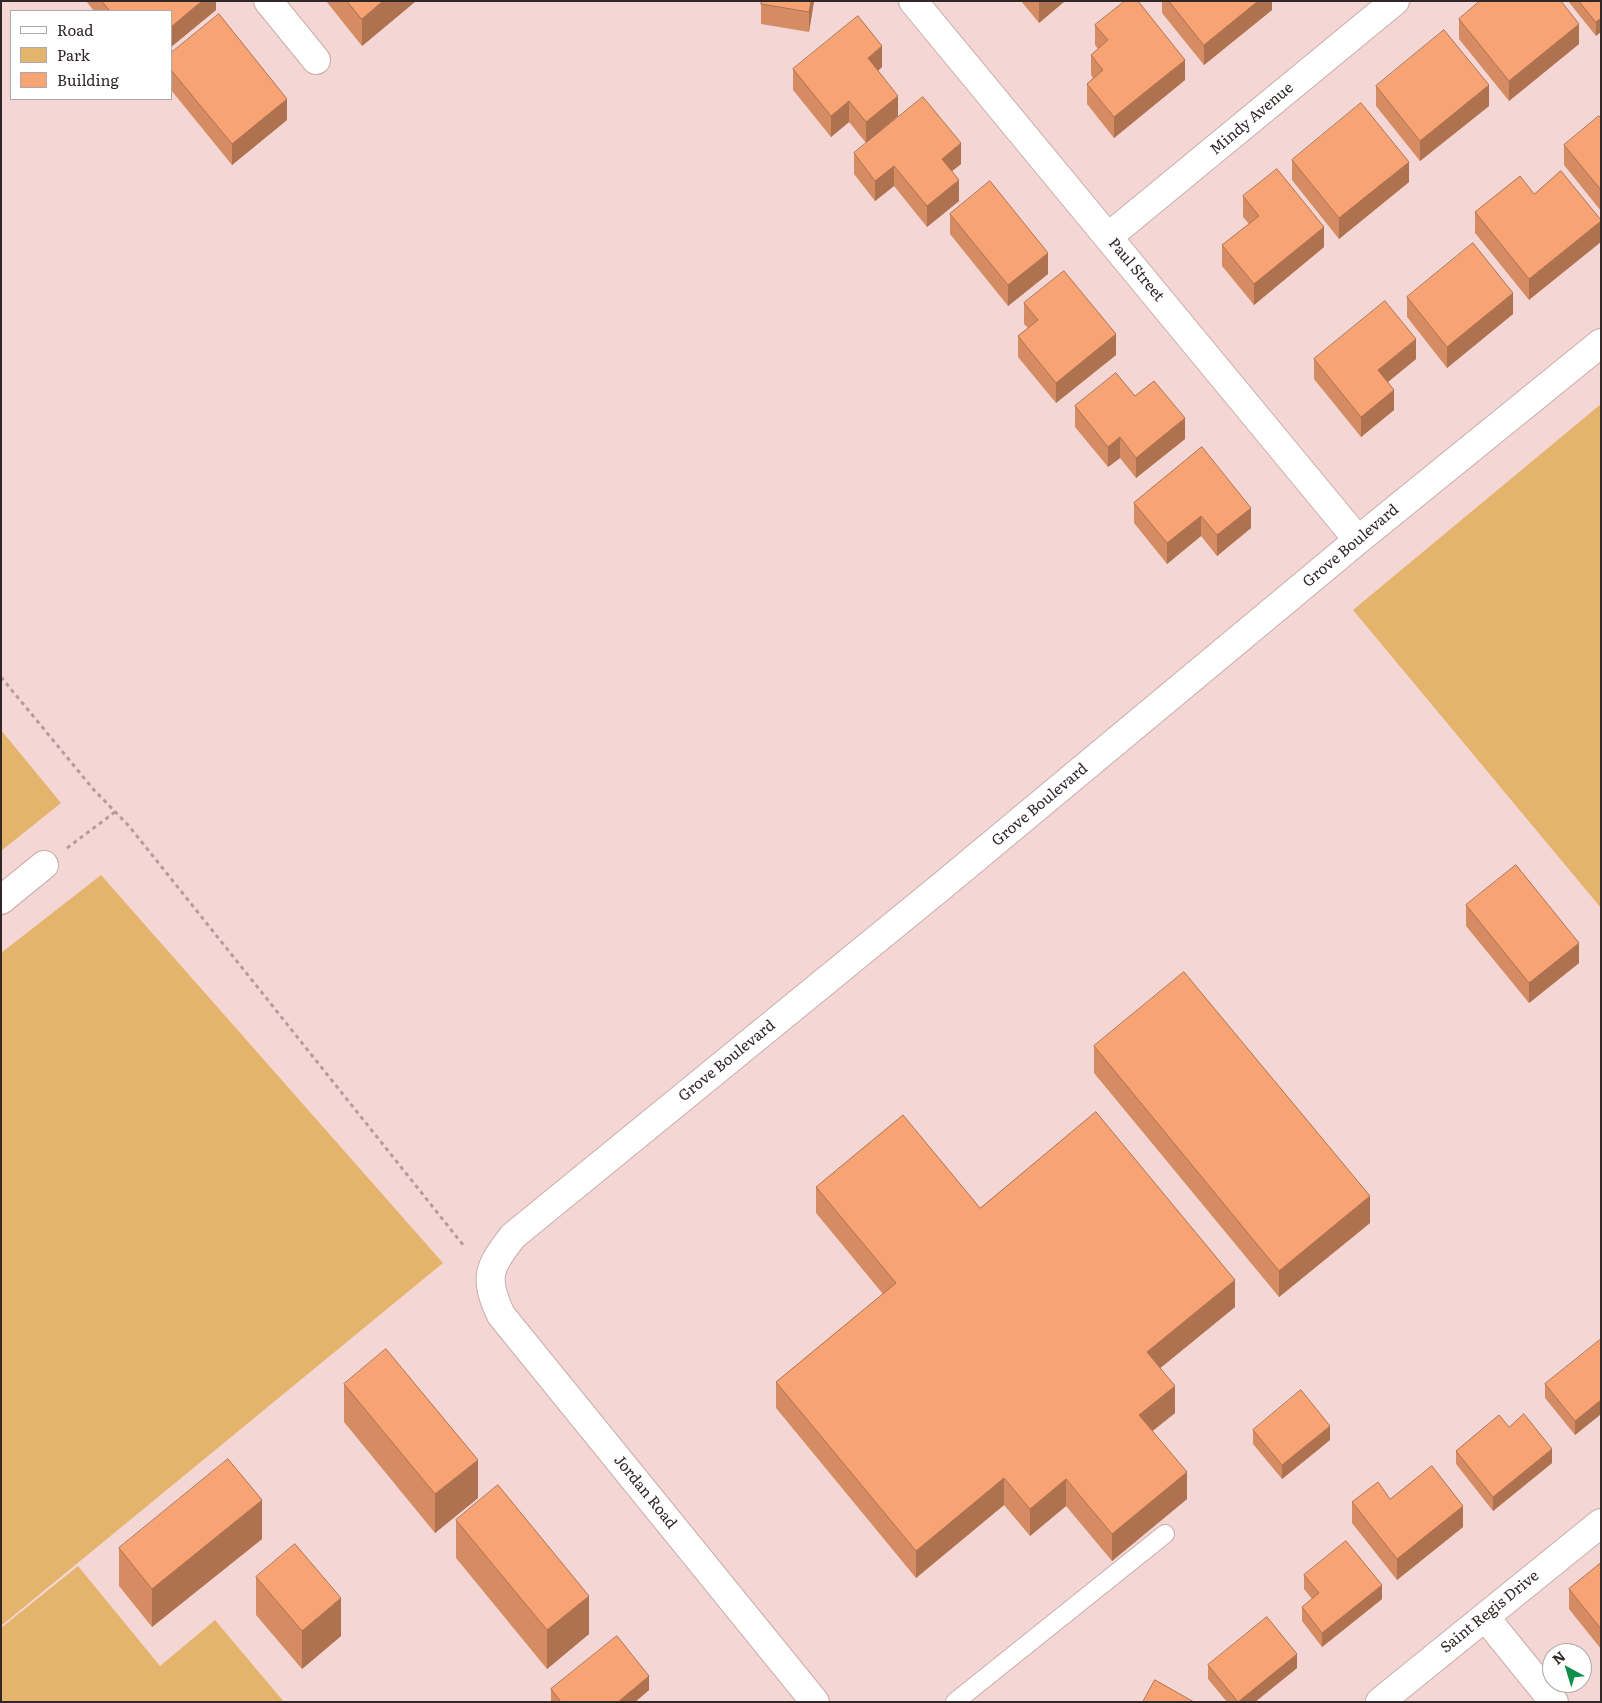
<!DOCTYPE html>
<html>
<head>
<meta charset="utf-8">
<style>
  body { margin:0 }
  #map { position:relative; width:1602px; height:1703px; overflow:hidden; background:#f4d7d5; font-family:Literata,serif }
  canvas { display:block }
  .frame { position:absolute; inset:0; border:2px solid #312726; pointer-events:none }
  .legend { position:absolute; left:10px; top:10px; width:162px; height:90px; box-sizing:border-box; background:#fff; border:1px solid #ada9a8; margin:0; padding:6px 9px; list-style:none; font-size:15px; color:#312726 }
  .legend li { display:flex; align-items:center; gap:10px; height:25px }
  .legend b { width:25px; border:1px solid #ada9a8 }
  .north { position:absolute; left:1542px; top:1643px; width:50px; height:50px; box-sizing:border-box; background:#fff; border:1px solid #ada9a8; border-radius:50%; rotate:321deg; font-size:14px; font-weight:700; line-height:20px; text-align:center; color:#312726 }
  .north::after { content:''; display:block; margin:auto; width:18px; height:22px; background:#0e8f4c; clip-path:polygon(50% 0,100% 100%,50% 72%,0 100%) }
</style>
</head>
<body>
<div id="map">
<canvas width="1602" height="1703"></canvas>
<div class="frame"></div>
<ul class="legend">
<li><b style="height:6px;background:#fff"></b>Road</li>
<li><b style="height:14px;background:#e4b46d"></b>Park</li>
<li><b style="height:14px;background:#f8a373"></b>Building</li>
</ul>
<div class="north">N</div>
</div>
<script>
const g = document.querySelector('canvas').getContext('2d');
g.lineJoin = 'round';
function paint(path, color) {
  g.fillStyle = color;
  g.fill(path, 'evenodd');
}
function trace(path, color, width, dash) {
  g.strokeStyle = color;
  g.lineWidth = width;
  g.lineCap = dash ? 'butt' : 'round';
  g.setLineDash(dash || []);
  g.stroke(path);
}
function write(font, color, halo, rows, align = 'center') {
  g.font = font + ' Literata,serif';
  g.lineWidth = 5;
  g.setLineDash([]);
  g.textBaseline = 'middle';
  g.strokeStyle = halo;
  g.fillStyle = color;
  for (const [text, x, y, turn = 0] of rows) {
    g.save();
    g.translate(x, y);
    g.rotate((+turn || 0) * Math.PI / 180);
    g.textAlign = isNaN(turn) ? turn : align;
    if (halo) g.strokeText(text, 0, 0);
    g.fillText(text, 0, 0);
    g.restore();
  }
}
paint(new Path2D(`
  M1601,404V908L1353,610Z
  M1,730L61,803L1,851Z
  M101,875L443,1263L1,1626V953Z
  M78,1566L160,1666L215,1620L284,1702H1V1628Z`), '#e4b46d');
const lane = new Path2D(`
  M955,1702L1165,1534`);
const street = new Path2D(`
  M268,1L316,60
  M913,1L1358,540
  M1108,237L1395,1
  M1,900L44,865
  M1485,1617L1554,1702
  M815,1702L501,1315C483,1277 489,1267 513,1236L942,886L1358,540L1601,343
  M1380,1702L1601,1523`);
trace(lane, '#c8adaa', 20);
trace(street, '#c8adaa', 30);
trace(new Path2D(`
  M1,677L94,790L129,826L464,1246
  M67,848L115,812`), '#b39c9b', 3, [4, 4]);
trace(lane, '#fff', 18);
trace(street, '#fff', 28);
paint(new Path2D(`
  M86,1H216V10L171,47V11H94Z
  M326,1H416L362,46Z
  M814,1L809,32L761,24V4Z
  M1021,1H1065L1039,23Z
  M1162,1H1272V10L1204,65L1162,13Z
  M1568,1H1601L1596,36Z
  M1459,19L1579,44L1509,101L1459,39Z
  M1095,25L1185,80L1114,138L1087,104V84L1093,78L1091,75V55L1098,49L1095,45Z
  M171,53L287,120L232,165L171,90Z
  M882,67L878,71L898,116L866,143L849,122L831,137L793,90V69Z
  M1376,86L1489,106L1420,161L1376,106Z
  M1601,118V211L1564,165V145Z
  M854,153L961,164L952,171L959,201L927,227L894,186L875,201L854,174Z
  M1292,160L1409,182L1339,239L1292,180Z
  M1534,194L1529,300L1475,233V212Z
  M1243,196L1324,247L1254,305L1222,266V245L1249,224L1243,217Z
  M950,214L1048,274L1008,306L950,234Z
  M1407,297L1513,314L1447,368L1407,317Z
  M1024,303L1116,355L1056,403L1018,357V336L1028,328L1024,324Z
  M1314,359H1416L1388,382L1394,410L1361,437L1314,379Z
  M1135,396L1185,439L1136,478L1120,458L1108,467L1075,427V406Z
  M1202,447L1251,528L1217,556L1201,536L1167,564L1134,523V503Z
  M1466,905L1579,963L1529,1003L1466,926Z
  M1094,1046L1370,1223L1279,1297L1094,1073Z
  M816,1187L980,1208L1235,1307L1160,1368L1175,1413L1152,1431L1187,1499L1112,1561L1066,1506L1030,1536L1004,1505L916,1578L776,1408V1382L883,1294L816,1213Z
  M1601,1341V1414L1575,1435L1545,1398V1384Z
  M344,1384L478,1498L435,1533L344,1422Z
  M1509,1427L1552,1463L1493,1511L1456,1464V1451Z
  M1253,1430L1330,1440L1282,1479L1253,1444Z
  M1390,1499L1463,1527L1397,1580L1352,1523V1502Z
  M456,1520L589,1634L547,1669L456,1558Z
  M262,1539L152,1627L119,1586V1548Z
  M1601,1563V1649L1569,1609V1589Z
  M1304,1575L1382,1599L1322,1647L1302,1621V1607L1312,1599L1304,1589Z
  M256,1577L341,1636L302,1669L256,1615Z
  M1208,1665L1297,1668L1255,1702H1227L1208,1679Z
  M551,1689L649,1690L635,1702H551Z`), '#d58c63');
paint(new Path2D(`
  M202,1H216V10L171,47V27Z
  M383,1H416L362,46V19Z
  M811,1H814L809,32V12Z
  M1040,1H1065L1039,23V2Z
  M1258,1H1272V10L1204,65V45Z
  M1601,18V32L1596,36V22Z
  M1579,24V44L1509,101V81Z
  M882,46V67L868,79V58Z
  M1185,60V80L1114,138V117Z
  M1489,85V106L1420,161V141Z
  M898,96V116L866,143V122Z
  M287,99V120L232,165V144Z
  M849,101V122L831,137V116Z
  M961,143V164L942,179V159Z
  M1409,162V182L1339,239V218Z
  M894,166V186L875,201V181Z
  M959,180V201L927,227V206Z
  M1601,221V242L1529,300V279Z
  M1324,227V247L1254,305V284Z
  M1048,253V274L1008,306V285Z
  M1513,293V314L1447,368V347Z
  M1116,334V355L1056,403V383Z
  M1416,339V359L1378,390V370Z
  M1394,390V410L1361,437V417Z
  M1185,418V439L1136,478V458Z
  M1120,437V458L1108,467V447Z
  M1251,508V528L1217,556V535Z
  M1201,516V536L1167,564V543Z
  M1579,943V963L1529,1003V983Z
  M1370,1196V1223L1279,1297V1271Z
  M1235,1280V1307L1147,1379V1352Z
  M1175,1386V1413L1139,1442V1415Z
  M1601,1400V1414L1575,1435V1421Z
  M1330,1426V1440L1282,1479V1465Z
  M1552,1449V1463L1493,1511V1497Z
  M478,1460V1498L435,1533V1494Z
  M1187,1472V1499L1112,1561V1534Z
  M1004,1478V1505L916,1578V1551Z
  M1066,1479V1506L1030,1536V1509Z
  M262,1500V1539L152,1627V1589Z
  M1463,1506V1527L1397,1580V1559Z
  M1382,1585V1599L1322,1647V1633Z
  M589,1596V1634L547,1669V1630Z
  M341,1598V1636L302,1669V1631Z
  M1297,1654V1668L1255,1702H1238Z
  M649,1676V1690L635,1702H618Z`), '#ae7250');
const building = new Path2D(`
  M102,1H202L171,27V11H110Z
  M347,1H383L362,19Z
  M762,1H811L809,12L761,4Z
  M1125,1H1138L1185,60L1114,117L1087,84L1103,70L1091,55L1108,40L1095,25Z
  M1169,1H1258L1204,45Z
  M1480,1H1561L1579,24L1509,81L1459,19Z
  M1579,1H1601V18L1596,22Z
  M219,14L287,99L232,144L171,70V53Z
  M858,16L882,46L868,58L898,96L866,122L849,101L831,116L793,69Z
  M1444,30L1489,85L1420,141L1376,86Z
  M923,97L961,143L942,159L959,180L927,206L894,166L875,181L854,153Z
  M1361,103L1409,162L1339,218L1292,160Z
  M1599,116L1601,118V190L1564,145Z
  M1277,169L1324,227L1254,284L1222,245L1259,216L1243,196Z
  M1561,171L1601,220V221L1529,279L1475,212L1520,176L1534,194Z
  M990,181L1048,253L1008,285L950,214Z
  M1473,243L1513,293L1447,347L1407,297Z
  M1064,271L1116,334L1056,383L1018,336L1038,320L1024,303Z
  M1385,301L1416,339L1378,370L1394,390L1361,417L1314,359Z
  M1116,373L1135,396L1154,381L1185,418L1136,458L1120,437L1108,447L1075,406Z
  M1202,447L1251,508L1217,535L1201,516L1167,543L1134,503Z
  M1516,865L1579,943L1529,983L1466,905Z
  M1184,972L1370,1196L1279,1271L1094,1046Z
  M1096,1112L1235,1280L1147,1352L1175,1386L1139,1415L1187,1472L1112,1534L1066,1479L1030,1509L1004,1478L916,1551L776,1382L896,1283L816,1187L903,1115L980,1208Z
  M1600,1340L1601,1341V1400L1575,1421L1545,1384Z
  M386,1349L478,1460L435,1494L344,1384Z
  M1301,1390L1330,1426L1282,1465L1253,1430Z
  M1524,1414L1552,1449L1493,1497L1456,1451L1499,1415L1509,1427Z
  M228,1459L262,1500L152,1589L119,1548Z
  M1432,1466L1463,1506L1397,1559L1352,1502L1378,1482L1390,1499Z
  M498,1485L589,1596L547,1630L456,1520Z
  M1346,1541L1382,1585L1322,1633L1302,1607L1319,1593L1304,1575Z
  M295,1544L341,1598L302,1631L256,1577Z
  M1601,1563V1629L1569,1589Z
  M1267,1617L1297,1654L1238,1702L1208,1665Z
  M617,1636L649,1676L618,1702H561L551,1689Z
  M1155,1680L1194,1702H1143Z`);
paint(building, '#f8a373');
trace(building, '#ae7250', 1);
write('15px', '#312726', '#fff', [
  ["Mindy Avenue",1252,119,-40],
  ["Paul Street",1136,270,50],
  ["Grove Boulevard",1351,546,-40],
  ["Grove Boulevard",1040,805,-40],
  ["Grove Boulevard",727,1061,-39],
  ["Jordan Road",645,1492,51],
  ["Saint Regis Drive",1490,1612,-39]
]);
</script>
</body>
</html>
